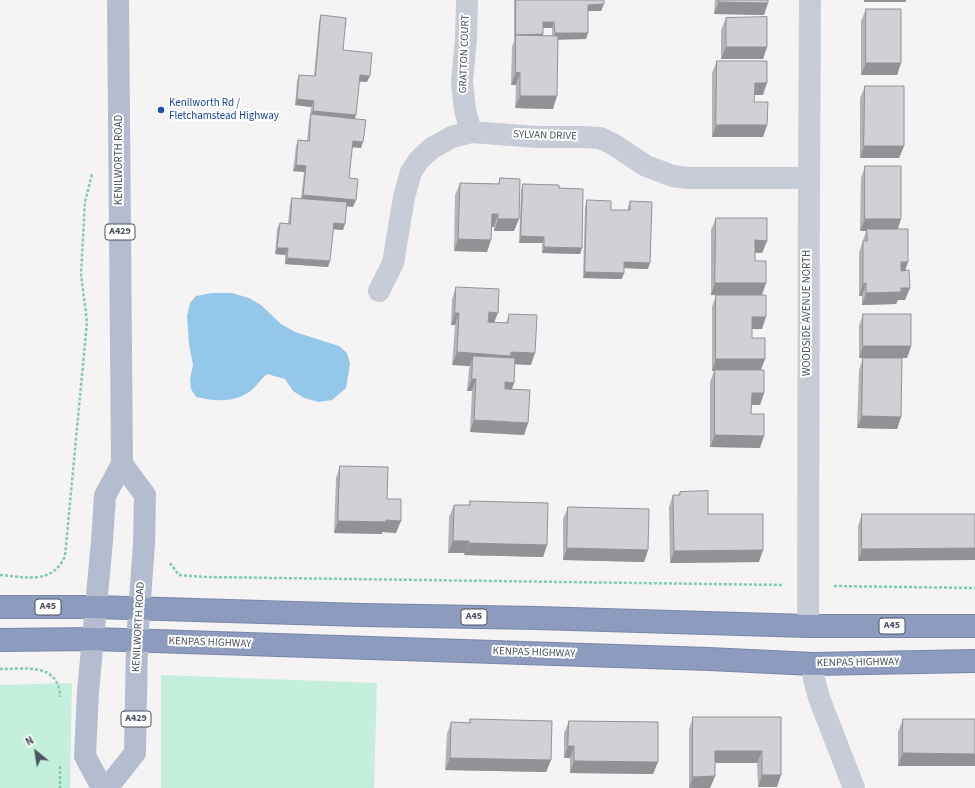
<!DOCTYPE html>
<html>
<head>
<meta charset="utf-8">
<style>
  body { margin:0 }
  #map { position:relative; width:975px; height:788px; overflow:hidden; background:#f5f3f3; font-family:"Source Sans 3",sans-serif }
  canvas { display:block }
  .north { position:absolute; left:16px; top:732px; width:40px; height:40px; -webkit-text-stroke:3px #fff; paint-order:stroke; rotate:330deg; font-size:11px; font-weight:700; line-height:16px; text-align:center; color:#4b5260 }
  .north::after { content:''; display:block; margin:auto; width:14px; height:18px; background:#4b5260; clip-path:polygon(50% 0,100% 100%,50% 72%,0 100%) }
</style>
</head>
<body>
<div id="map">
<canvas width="975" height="788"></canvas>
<div class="north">N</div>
</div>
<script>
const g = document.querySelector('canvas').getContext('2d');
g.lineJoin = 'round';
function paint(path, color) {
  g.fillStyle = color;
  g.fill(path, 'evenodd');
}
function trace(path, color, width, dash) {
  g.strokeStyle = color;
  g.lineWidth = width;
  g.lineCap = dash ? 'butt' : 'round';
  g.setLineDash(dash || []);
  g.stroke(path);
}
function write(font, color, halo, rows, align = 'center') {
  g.font = font + ' "Source Sans 3",sans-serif';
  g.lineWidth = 4;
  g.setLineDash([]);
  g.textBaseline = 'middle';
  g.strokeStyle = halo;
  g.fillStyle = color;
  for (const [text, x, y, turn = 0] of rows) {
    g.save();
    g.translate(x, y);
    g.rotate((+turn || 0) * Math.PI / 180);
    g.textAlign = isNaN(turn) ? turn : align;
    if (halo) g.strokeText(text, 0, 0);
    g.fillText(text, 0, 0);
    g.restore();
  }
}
paint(new Path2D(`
  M161,675L377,683L374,788H161Z
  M72,683L70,788H0V685Z`), '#c4efdd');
paint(new Path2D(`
  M212,293H232L249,298L261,305L281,324L295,332L339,346L347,353L350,364L346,388L332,400L319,402L304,398L293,391L285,379L267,374C261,379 256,387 249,392C234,403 213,401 196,397L191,389L190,379L193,365L189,344L187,316L190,303L196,296Z`), '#94c8ea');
const highway = new Path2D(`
  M0,607H95L362,615L537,618L808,626H975
  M0,640L93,639L709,659L813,664L975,661`);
trace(highway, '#7887aa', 24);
trace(new Path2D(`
  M170,563L179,575L204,577L783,585
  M0,575C26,577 52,585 65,556L87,322L81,274L85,202L92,174
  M834,586L975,588
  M0,669C25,669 59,662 60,697
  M60,766V788`), '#7dccb4', 2.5, [3, 2]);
trace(new Path2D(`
  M467,0L466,38L462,82L465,110L471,132
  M379,291L393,263L404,197L411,172L419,160L432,148L452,137L471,132L537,137H583L600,138L613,144L646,166L673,176L687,178H809
  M808,626L809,178L810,0
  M813,664L814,679L819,698L854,788`), '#c7ccd6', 22);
trace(new Path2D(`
  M102,788L85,756L88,692L102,541L105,496L122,464L118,0
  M107,788L135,753L137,641L144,544L145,495L122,464`), '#b4bdcf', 22);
trace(highway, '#8d9cbe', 22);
paint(new Path2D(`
  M514,0H604L601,11H588L586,39H558L553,109L515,108L516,85H511L512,47L514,41ZM543,28H552V36H543Z
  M715,0H768L764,15L714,14Z
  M866,9L901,63L897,75H861V21Z
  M321,15L343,50L367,82H359L355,119L361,148L352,147L349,178L353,207L347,206L343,230L333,229L328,267L285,264V255L275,254L277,229L280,223L288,224L290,204L292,198H301L304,172L293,171L296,146L298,140L307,141L309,121L310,117L311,107L295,105L297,81L299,75L314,76L319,22Z
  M726,18L767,47L763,59H721V30Z
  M717,61L763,95H755L754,102L767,125L763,137H712V73Z
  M865,86L904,146L899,158H860V98Z
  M865,166L901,219L898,229L908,262L905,270V300H898L896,304L862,305V296H859V253L866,231H860L861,178Z
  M500,178L514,231H494V227L492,226L487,252L454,251L455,195L460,183L498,184Z
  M523,184L559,188L582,248L580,254L542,253V243H519L521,190Z
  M587,200L611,210H628V207L630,201L648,269L624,268L622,279L583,278L585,207Z
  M716,218L767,241L762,253H755V261L762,295V329H752V338L765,359L761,370L764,393L760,405H751V414L760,448L710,447V382L714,371H712V307L716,295H740H711V230Z
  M456,287L494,322L506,323L509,314L531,365L515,364L514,383L511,390L528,423L524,435L470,432L472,391H467L469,368L470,366L452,365L455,325H451L452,299Z
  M863,314L911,346L907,358H859V326Z
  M863,358L901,417L897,429L857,428L859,370Z
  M340,466L387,499L396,533L382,532V534L334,533L336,478Z
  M680,492L708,514L759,562L670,563L669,507L673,495H678Z
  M470,501L547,545L543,557L464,555L465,553H448L449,517L454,505H469Z
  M568,507L648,550L644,562L563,560V519Z
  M862,514H975L858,561V526Z
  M693,717H781L777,787H758L757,763H715V776L710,788H689V729Z
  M470,719L551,760L546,772L445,770L447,734L451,722L469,723Z
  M903,719H975L898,766V732Z
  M569,721L653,774L570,773V758H564V733Z`), '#b3b4b8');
paint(new Path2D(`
  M864,0H906V2H864Z
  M719,2L768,3L764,15L714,14Z
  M604,4L601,11H586L588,5Z
  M543,22H554L552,28H541Z
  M555,33H588L586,39L552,40Z
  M543,34L541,41L516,35L514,41L516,35Z
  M726,47H767L763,59H721Z
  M866,63H901L897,75H861Z
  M520,72L516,85H511L516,73Z
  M360,75L370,76L367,82L357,81Z
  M755,83H767L763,95H750Z
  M520,96H557L553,109L515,108Z
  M297,99L314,101L311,107L295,105Z
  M313,111L356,115L354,121L311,115Z
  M716,125H767L763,137H712Z
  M353,141L363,142L361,148L351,147Z
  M864,146H904L899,158H860Z
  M296,165L306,166L304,172L293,171Z
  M303,195L356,200L353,207L301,201Z
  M492,214H498L494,227L488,226Z
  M498,219H519L514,231H494Z
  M865,219H901L897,231L867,229L866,231H860Z
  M334,223L345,224L343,230L331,229Z
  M521,236L544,237L542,243H519Z
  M458,239L491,240L487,252L454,251Z
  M755,240L767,241L762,253L750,252Z
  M544,247L582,248L580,254L542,253Z
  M277,248H288L285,255L275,254Z
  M287,258L330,261L328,267L285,264Z
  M624,262L650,263L648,269L622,268Z
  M901,262H908L904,274H896Z
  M585,272L624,273L622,279L583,278Z
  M715,283H766L762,295H711Z
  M866,283L862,296H859L863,284Z
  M901,288H910L905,300H898L896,304L862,305L866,293Z
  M489,312L498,313L493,325L484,324Z
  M455,313H459L455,325H451Z
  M752,317H766L762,329H748Z
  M863,346H911L907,358H859Z
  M457,352H511L535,353L531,365L508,364L473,356L470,366L452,365Z
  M716,359H765L760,371H712Z
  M472,379H476L472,391H467Z
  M505,382L514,383L510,395L501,394Z
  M752,393H764L760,405H747Z
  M862,416L901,417L897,429L857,428Z
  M474,420L528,423L524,435L470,432Z
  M715,435L764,436L760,448L710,447Z
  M386,520L401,521L396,533L382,532V534L334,533L338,521Z
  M453,541H469L465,553H448Z
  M469,543L547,545L543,557L464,555Z
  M567,548L648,550L644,562L563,560Z
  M975,548V560L858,561L862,549Z
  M763,550L759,562L670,563L674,551Z
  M568,746H574L570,758H564Z
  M715,751H762L757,763H710Z
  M903,753L975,754V766H898Z
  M450,758L551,760L546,772L445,770Z
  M574,761L658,762L653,774L570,773Z
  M762,775H781L777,787H758Z
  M715,776L710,788H689L693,777Z`), '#929296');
const building = new Path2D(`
  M516,0H604V4L588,5V33H555L554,22H543V34L516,35Z
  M719,0H768V3L719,2Z
  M866,9H901V63H866Z
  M321,15L346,18L343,50L372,53L370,76L360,75L356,115L313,111L314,101L297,99L299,75L315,76Z
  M767,17V47H726V18Z
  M516,35L558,36L557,96H520V72L516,73Z
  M717,61H767V83H755L754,102H768L767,125H716Z
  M865,86H904V146H864Z
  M311,114L366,120L363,142L353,141L349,178L358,179L356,200L303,195L306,166L296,165L298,140L309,141Z
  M865,166H901V219H865Z
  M500,178L520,179L519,219H498V214H492L491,240L458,239L460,183L499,184Z
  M523,184L559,185V188L583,189L582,248L544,247V237L521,236Z
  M292,198L347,202L345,224L334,223L330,261L287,258L288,248H277L280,223L290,224Z
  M587,200L611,201V210H630V201L652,202L650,263L624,262V273L585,272Z
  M716,218H767V241L755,240V261H766V283H715Z
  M867,229H908V262H901V271L909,270L910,288H901V292L866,293V283L863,284V241H867Z
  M456,287L499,289L498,313L489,312L488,322L508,323L509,314L537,315L535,353L511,352V356L457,352L459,313H455Z
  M716,295H766V317H752V338H765V359H716Z
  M863,314H911V346H863Z
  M473,356L515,358L514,383L505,382V389L530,390L528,423L474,420L476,379H472Z
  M863,358H902L901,417L862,416Z
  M715,370H764V393H752L751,414H764V436L715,435Z
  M340,466L388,467L387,499H401V521L386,520V522L338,521Z
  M708,491V514H763V550L674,551L673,495H680V492Z
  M470,501L548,503L547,545L469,543V541H453L454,505H470Z
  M568,507L649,509L648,550L567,548Z
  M862,514H975V548L862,549Z
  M693,717H781V775H762V751H715V776L693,777Z
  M470,719L552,721L551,760L450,758L451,722L470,723Z
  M903,719H975V754L903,753Z
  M569,721L658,722V762L574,761V746H568Z`);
paint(building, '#d0d1d6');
trace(building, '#929296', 1);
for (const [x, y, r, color] of [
  [161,110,4,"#1a4fb4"]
]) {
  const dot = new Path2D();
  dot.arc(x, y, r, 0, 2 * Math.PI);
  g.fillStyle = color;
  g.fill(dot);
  trace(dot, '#fff', 1.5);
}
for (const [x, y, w] of [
  [120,232,30],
  [48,607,26],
  [474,617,26],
  [892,626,26],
  [136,719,30]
]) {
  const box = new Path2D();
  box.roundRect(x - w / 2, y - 8, w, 16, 3);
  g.fillStyle = '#fff';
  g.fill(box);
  trace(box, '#4b5260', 1);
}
write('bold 10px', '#4b5260', null, [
  ["A429",120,232],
  ["A45",48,607],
  ["A45",474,617],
  ["A45",892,626],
  ["A429",136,719]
]);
write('11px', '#4b5260', '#fff', [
  ["GRATTON COURT",465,54,-88],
  ["SYLVAN DRIVE",545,136,2],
  ["KENILWORTH ROAD",120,160,-90],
  ["WOODSIDE AVENUE NORTH",808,313,-90],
  ["KENILWORTH ROAD",139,627,-87],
  ["KENPAS HIGHWAY",210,643,2],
  ["KENPAS HIGHWAY",534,653,2],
  ["KENPAS HIGHWAY",858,663,-1]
]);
write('11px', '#164399', '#fff', [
  ["Kenilworth Rd /",169,104],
  ["Fletchamstead Highway",169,117]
], 'left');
</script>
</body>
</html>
